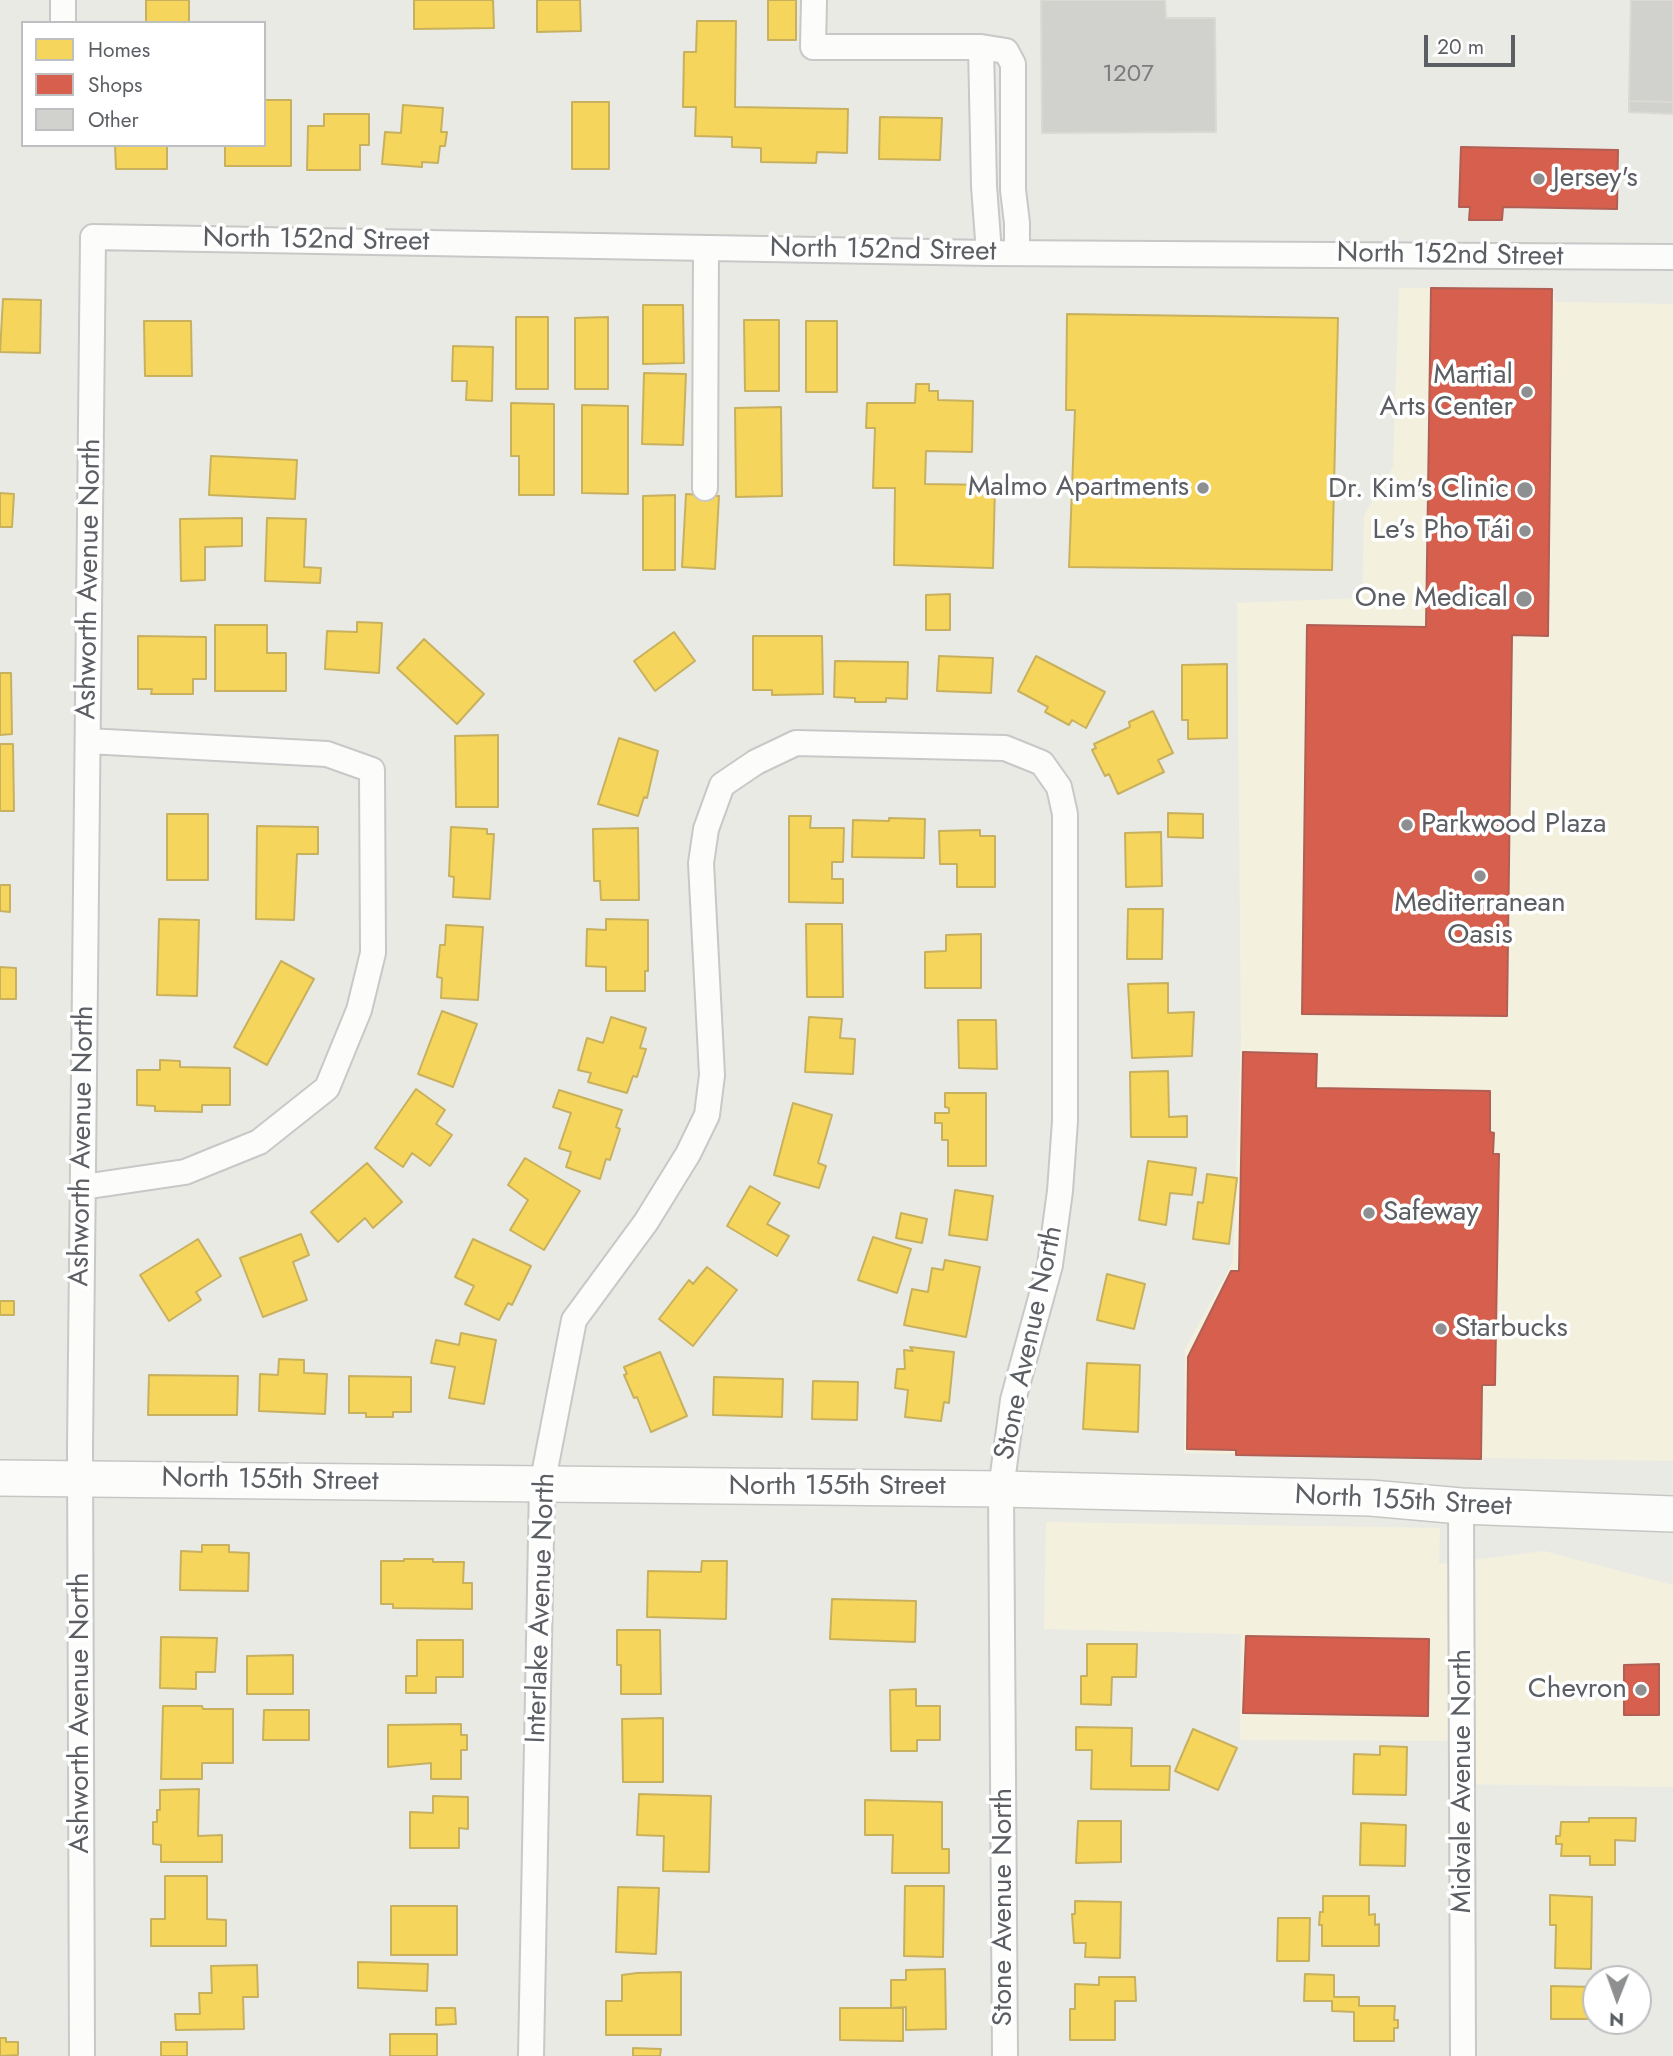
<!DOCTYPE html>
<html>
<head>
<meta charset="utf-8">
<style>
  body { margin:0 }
  #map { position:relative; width:1673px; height:2056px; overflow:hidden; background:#eaeae5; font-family:Jost,sans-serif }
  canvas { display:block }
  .legend { position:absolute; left:21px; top:21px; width:245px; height:126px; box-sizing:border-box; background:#fff; border:2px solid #bdbfc1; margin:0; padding:9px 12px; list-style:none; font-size:21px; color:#5b5e63 }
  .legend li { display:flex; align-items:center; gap:14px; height:35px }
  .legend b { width:35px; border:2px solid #bdbfc1 }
  .north { position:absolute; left:1582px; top:1965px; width:70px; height:70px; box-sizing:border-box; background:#fff; border:2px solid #bdbfc1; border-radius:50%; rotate:181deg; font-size:19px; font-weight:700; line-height:28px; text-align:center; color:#5b5e63 }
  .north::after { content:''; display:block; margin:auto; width:24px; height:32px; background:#8d8f90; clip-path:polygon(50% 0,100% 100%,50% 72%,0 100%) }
  .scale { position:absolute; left:1424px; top:35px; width:91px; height:32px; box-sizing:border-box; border:4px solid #5b5e63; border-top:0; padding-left:9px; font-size:21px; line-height:24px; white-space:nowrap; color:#5b5e63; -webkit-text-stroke:5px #fff; paint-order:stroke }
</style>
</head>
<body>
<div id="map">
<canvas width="1673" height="2056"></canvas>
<ul class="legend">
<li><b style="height:19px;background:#f6d55c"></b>Homes</li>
<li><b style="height:19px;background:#d6604d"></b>Shops</li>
<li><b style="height:19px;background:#d1d1ce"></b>Other</li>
</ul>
<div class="north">N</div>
<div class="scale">20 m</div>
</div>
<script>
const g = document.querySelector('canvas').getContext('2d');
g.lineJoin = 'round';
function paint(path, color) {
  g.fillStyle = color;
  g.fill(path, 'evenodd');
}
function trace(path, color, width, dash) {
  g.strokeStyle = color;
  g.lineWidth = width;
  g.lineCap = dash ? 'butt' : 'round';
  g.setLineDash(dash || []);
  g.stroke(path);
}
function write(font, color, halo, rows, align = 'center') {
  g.font = font + ' Jost,sans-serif';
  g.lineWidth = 7;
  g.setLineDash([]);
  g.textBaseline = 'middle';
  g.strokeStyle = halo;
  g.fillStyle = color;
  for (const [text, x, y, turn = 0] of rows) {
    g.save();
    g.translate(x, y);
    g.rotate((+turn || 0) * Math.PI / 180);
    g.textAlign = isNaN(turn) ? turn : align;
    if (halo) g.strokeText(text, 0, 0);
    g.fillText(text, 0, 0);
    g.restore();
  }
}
paint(new Path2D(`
  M1399,288L1552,289L1556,302L1673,304V1461L1184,1453L1185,1349L1233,1261L1241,1039L1237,603L1362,598L1364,515L1393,467Z
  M1046,1522L1440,1528L1439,1564L1544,1551L1673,1585V1787L1450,1784L1449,1741L1240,1740L1241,1634L1044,1629Z`), '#f4f0de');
const homes = new Path2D(`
  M146,0H189V23H146Z
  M414,0H493L494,28L414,29Z
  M537,0H580L581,31L537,32Z
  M768,0H796V40H768Z
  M697,21H736L735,107L848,109L847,153L817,152L816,163L761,162V148L732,147V137L695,136L696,107H683L684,52H696Z
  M264,100H291V166H225V145H264Z
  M572,102H609V169H572Z
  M403,105L443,108L441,132H447L445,146H440L438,163L422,162V167L382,164L385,132L401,133Z
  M324,114H369V145H360V170H307L308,126H324Z
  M880,117L942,118L940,160L879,159Z
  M115,145H167V169H116Z
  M3,299L41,300L40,353L0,352Z
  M643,305H683L684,363L643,364Z
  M1067,314L1338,318L1332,570L1069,567L1075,410H1066Z
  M516,317H548V389H516Z
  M608,317V389H575V318Z
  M744,320H779V391H745Z
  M144,321H191L192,376H145Z
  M806,321H837V392H806Z
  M453,346L493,347L492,401L466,400L467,381H452Z
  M644,373L686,374L683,445L642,444Z
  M916,384H929V391H938V400L973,401L972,452L926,451L925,484L995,485L993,568L894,565L895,488H873L875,428H866L867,403H915Z
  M511,403L554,404V495H519V456H511Z
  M582,405L628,406V494L582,493Z
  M781,407L782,496L736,497L735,408Z
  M211,456L297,460L295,499L209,495Z
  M0,493L14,494L12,527H0Z
  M686,494L719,496L715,569L682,567Z
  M675,495V570H643V496Z
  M242,518V546L205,547V580L181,581L180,519Z
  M267,518L306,519L304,567L321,568L320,583L265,581Z
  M950,594V630H926V595Z
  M357,622L382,623L379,673L325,669L327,631L357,632Z
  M215,625H267V653H286V691H215Z
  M674,632L695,661L655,691L634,661Z
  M138,636L206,637V679H193V694H151L152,689H138Z
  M753,636H822L823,694L772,695V690H753Z
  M424,639L484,694L457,724L397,668Z
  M939,656L993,658L991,693L937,691Z
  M1036,656L1105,692L1086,728L1072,720L1069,725L1045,712L1048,707L1018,691Z
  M835,661L908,662L907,699L886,698V702H855V698L834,697Z
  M1227,664V738L1188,739V720H1182V665Z
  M0,673H11L12,734L0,735Z
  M1153,711L1173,753L1158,760L1164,772L1118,794L1109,774L1105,776L1092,750L1096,748L1094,744L1130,727L1129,722Z
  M498,735V807H456L455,736Z
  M619,738L658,751L647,798L644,797L638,816L598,804Z
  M0,744H13L14,811H0Z
  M1168,813L1203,814V838L1168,837Z
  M167,814H208V880H167Z
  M789,816H811L810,828H844L843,862H832V879H843V903L789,902Z
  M889,818L925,819L924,858L852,857L853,820L889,821Z
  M257,826L318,827V854H297L294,920L256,919Z
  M451,827L487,829V834H494L490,899L453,897L454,877L449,876Z
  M638,828L639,900H601L600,881H594L593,829Z
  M980,830V836H995V887H957V864H940L939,831Z
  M1161,832L1162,886L1126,887L1125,833Z
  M0,885H10V912L0,911Z
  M1128,909H1163L1162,959H1127Z
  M159,919L199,920L197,996L157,995Z
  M606,919L648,920V971H645V991H606V967L586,966L587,929L606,930Z
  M806,924H842L843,997H807Z
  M446,925L483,927L478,1000L441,998L442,978L437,977L440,945H445Z
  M981,934V988H925V952L946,951V935Z
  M281,961L314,979L267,1065L234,1047Z
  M0,967L16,968V999H0Z
  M1168,983V1013L1194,1012L1192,1056L1132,1058L1128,984Z
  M442,1011L477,1024L453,1087L418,1074Z
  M611,1017L646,1028L640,1048L646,1049L637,1077L633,1076L627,1093L588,1082L591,1073L578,1070L587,1038L603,1043Z
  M809,1017L842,1019L840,1038L855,1039L853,1074L805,1072Z
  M958,1020H996L997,1069L959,1068Z
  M160,1060L180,1061V1067L230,1068V1105H202V1112L155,1111V1106L137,1105V1070H160Z
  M1168,1071L1169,1117L1187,1116V1137H1131L1130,1072Z
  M416,1089L445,1110L436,1124L452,1135L430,1166L412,1153L403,1167L375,1148Z
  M559,1090L622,1110L616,1127L620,1129L610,1160L606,1159L600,1179L566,1167L571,1152L559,1148L571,1113L553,1107Z
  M945,1093H986V1166H948V1140H942V1123H935V1113H949V1108L945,1107Z
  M793,1103L832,1115L818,1163L826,1166L819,1188L774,1175Z
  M525,1158L580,1191L544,1250L510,1230L528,1200L508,1185Z
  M1148,1161L1196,1168L1192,1195L1170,1193L1166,1225L1139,1220Z
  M367,1163L402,1202L373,1228L365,1218L338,1242L311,1212Z
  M1207,1174L1237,1178L1229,1244L1193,1239L1198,1202L1203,1203Z
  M750,1186L780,1203L767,1224L789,1236L777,1256L727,1226Z
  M955,1190L993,1196L987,1240L949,1235Z
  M901,1213L927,1219L922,1243L896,1238Z
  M301,1234L309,1255L293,1262L307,1300L263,1317L240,1258Z
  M873,1237L911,1249L897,1293L858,1280Z
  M198,1239L221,1276L196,1292L201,1300L169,1321L140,1275Z
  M473,1239L531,1266L512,1305L508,1303L499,1320L465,1304L474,1286L455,1277Z
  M945,1260L980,1267L966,1337L904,1325L912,1289L928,1292L932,1268L943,1270Z
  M707,1267L737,1290L693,1346L659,1319L689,1280L693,1284Z
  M1107,1274L1145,1284L1134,1329L1097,1320Z
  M0,1301H14V1315H0Z
  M461,1333L496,1340L484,1404L449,1398L455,1367L431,1363L436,1340L459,1345Z
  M910,1347L954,1352L949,1403L944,1402L941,1421L905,1417L908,1390L895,1388L897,1369H905L904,1350L913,1351Z
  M660,1352L687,1416L651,1432L637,1397L634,1398L624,1375L627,1374L624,1367Z
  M279,1359L304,1360V1373L327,1374L325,1414L259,1411L260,1374L278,1375Z
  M1087,1363L1140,1365L1138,1432L1083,1429Z
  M149,1375L238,1376L237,1415H148Z
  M349,1376L411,1377V1412H393V1417H366V1413H349Z
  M714,1377L783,1379L782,1417L713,1415Z
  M813,1381L858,1382L857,1420L812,1419Z
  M202,1545H229V1552L249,1553L248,1591L180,1590L181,1551L202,1552Z
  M404,1559H433V1562H464L463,1583H472V1609L393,1608V1604H381V1561H404Z
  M702,1561H727L726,1619L647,1617L648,1571L701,1572Z
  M832,1599L916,1601L915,1642L830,1639Z
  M617,1630H660L661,1694H621V1665H617Z
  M161,1637L217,1638L215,1672H196V1689L160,1688Z
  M417,1640H463V1677H436V1693H406V1676H417Z
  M1087,1644H1137L1136,1677H1112L1111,1705L1081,1704V1676H1087Z
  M293,1655V1694H247V1656Z
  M916,1689V1706H940V1740H917V1751H891L890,1690Z
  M163,1706H202L203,1709H233V1763H202V1779H161Z
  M264,1710H309V1740H263Z
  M663,1718V1782H623L622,1719Z
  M461,1724V1735H467V1750H461V1779H431V1763L388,1767V1725Z
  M1076,1727L1132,1728L1131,1766H1170L1169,1790L1091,1789L1092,1750H1076Z
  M1193,1729L1237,1748L1218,1790L1175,1771Z
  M1380,1746L1407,1747L1406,1795L1353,1794L1354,1754L1380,1755Z
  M199,1789L198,1836L222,1835V1862H161V1845L153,1844V1822H157V1810H160V1790Z
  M639,1794L711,1796L709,1872L663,1871L664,1836L637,1835Z
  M433,1796L468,1797V1829L459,1828V1848H410V1812L433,1813Z
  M865,1800L942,1802V1849H949V1873H892L893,1835H865Z
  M1589,1818H1636L1635,1841L1615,1840V1865H1590V1856H1561L1562,1844H1556V1836H1560L1561,1822H1589Z
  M1078,1821H1121V1862L1076,1863Z
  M1361,1823L1406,1825L1405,1866L1360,1865Z
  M165,1876H207V1919L226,1920V1946H151V1919H165Z
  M905,1886H944L943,1957L904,1956Z
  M618,1887L659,1888L656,1954L616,1952Z
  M1550,1895L1592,1897L1591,1969L1555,1968L1556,1925H1550Z
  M1323,1896H1369V1915L1375,1914V1925L1379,1924V1946H1322V1925H1319L1320,1912H1323Z
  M1075,1901L1121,1902L1120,1958L1085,1957L1086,1943H1074L1072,1914H1075Z
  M391,1906H457V1955H391Z
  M1278,1918H1310L1309,1961H1277Z
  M358,1962L428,1964L427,1991L358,1988Z
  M257,1965L258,1997H243L244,2029L176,2030L175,2014H200L199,1993H212L211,1966Z
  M945,1969L946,2029L906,2030V2007L891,2008V1980H906V1970Z
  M681,1972V2035H606V2001H622V1975L637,1973Z
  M1305,1974L1334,1975V1997H1359V2006H1395L1394,2020H1398V2028H1394V2041H1354V2012L1332,2011V2001H1304Z
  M1099,1977H1135L1136,2001H1115V2040H1070V2009H1075V1984L1099,1985Z
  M1551,1986L1596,1987V2019H1551Z
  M436,2008H455L456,2024L436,2025Z
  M840,2008H903V2041L840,2040Z
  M390,2034H437V2056H390Z
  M0,2038H6V2042H18V2055L0,2056Z
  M161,2042H187V2056H161Z
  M633,2048L661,2049L660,2056H633Z`);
paint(homes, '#f6d55c');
trace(homes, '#c8b15e', 2);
const shops = new Path2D(`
  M1461,147L1618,150L1617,209L1503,207L1502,220H1469L1470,207H1459Z
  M1431,288L1552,289L1548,636L1512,635L1507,1016L1302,1014L1307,625L1426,627Z
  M1243,1052L1317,1054L1316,1088L1490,1091V1132L1494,1133L1493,1154H1499L1495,1385H1482L1481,1459L1236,1455V1450L1187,1449L1188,1357L1231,1271H1239Z
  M1246,1636L1429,1639L1428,1716L1243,1713Z
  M1659,1664V1715H1624V1665Z`);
paint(shops, '#d6604d');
trace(shops, '#b15f54', 2);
const building = new Path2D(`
  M1041,0H1165L1166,18H1215L1216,132L1042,133Z
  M1631,0H1673V102L1629,101Z
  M1629,101L1673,102V114L1629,112Z`);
paint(building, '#d1d1ce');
trace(building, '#dad9d4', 2);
const street = new Path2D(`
  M814,0L813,47H981L1006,51L1013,64V190L1017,223V253
  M63,23V0
  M981,47L984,186L989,253
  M705,488L706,249
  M83,1187L185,1172L259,1142L327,1088L359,1010L373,953L372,770L327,754L88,741
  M1461,1506L1463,2056
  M82,2056L80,1446L93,237L989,253L1673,257
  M531,2056L542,1485L574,1320L646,1222L688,1154L707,1115L712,1075L701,863L706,829L722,785L756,762L796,743L1005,748L1042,763L1059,787L1065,814V1121L1060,1191L1050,1265L1013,1400L1001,1489L1005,2056`);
const secondary = new Path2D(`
  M0,1478L1001,1489L1371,1498L1461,1506L1673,1514`);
trace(street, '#c7c8c7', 28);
trace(secondary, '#c6c7c5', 38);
trace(street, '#fcfcfb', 24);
trace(secondary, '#fcfcfb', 35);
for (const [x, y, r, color] of [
  [1539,179,7,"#8d8f90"],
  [1527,392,7,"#8d8f90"],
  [1203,488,7,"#8d8f90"],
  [1525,490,9,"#8d8f90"],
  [1525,531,7,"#8d8f90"],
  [1524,599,9,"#8d8f90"],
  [1407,825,7,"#8d8f90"],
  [1480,876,7,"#8d8f90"],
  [1369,1213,7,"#8d8f90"],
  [1441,1329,7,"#8d8f90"],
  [1641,1690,7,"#8d8f90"]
]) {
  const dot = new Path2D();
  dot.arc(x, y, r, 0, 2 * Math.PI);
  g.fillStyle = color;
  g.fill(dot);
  trace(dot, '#fff', 2.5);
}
write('24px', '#7a7c7f', null, [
  ["1207",1128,75]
]);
write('28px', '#5b5e63', '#fff', [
  ["Jersey's",1553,179,"left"],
  ["Martial",1513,376],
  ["Arts Center",1513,408],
  ["Malmo Apartments",1189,488],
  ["Dr. Kim's Clinic",1509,490],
  ["Le’s Pho Tái",1511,531],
  ["One Medical",1508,599],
  ["Parkwood Plaza",1421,825,"left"],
  ["Mediterranean",1480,904,"center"],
  ["Oasis",1480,936,"center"],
  ["Safeway",1383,1213,"left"],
  ["Starbucks",1455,1329,"left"],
  ["Chevron",1627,1690]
], 'right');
write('28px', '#5b5e63', '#fff', [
  ["North 152nd Street",316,241,1],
  ["North 152nd Street",883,251,1],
  ["North 152nd Street",1450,256,1],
  ["Ashworth Avenue North",90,579,-89],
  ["Ashworth Avenue North",83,1146,-89],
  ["Stone Avenue North",1030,1343,-78],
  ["North 155th Street",270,1481,1],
  ["North 155th Street",837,1487],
  ["North 155th Street",1403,1502,3],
  ["Interlake Avenue North",542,1608,-88],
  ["Ashworth Avenue North",81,1713,-90],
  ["Midvale Avenue North",1463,1781,-90],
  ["Stone Avenue North",1004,1907,-90]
]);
</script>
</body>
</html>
